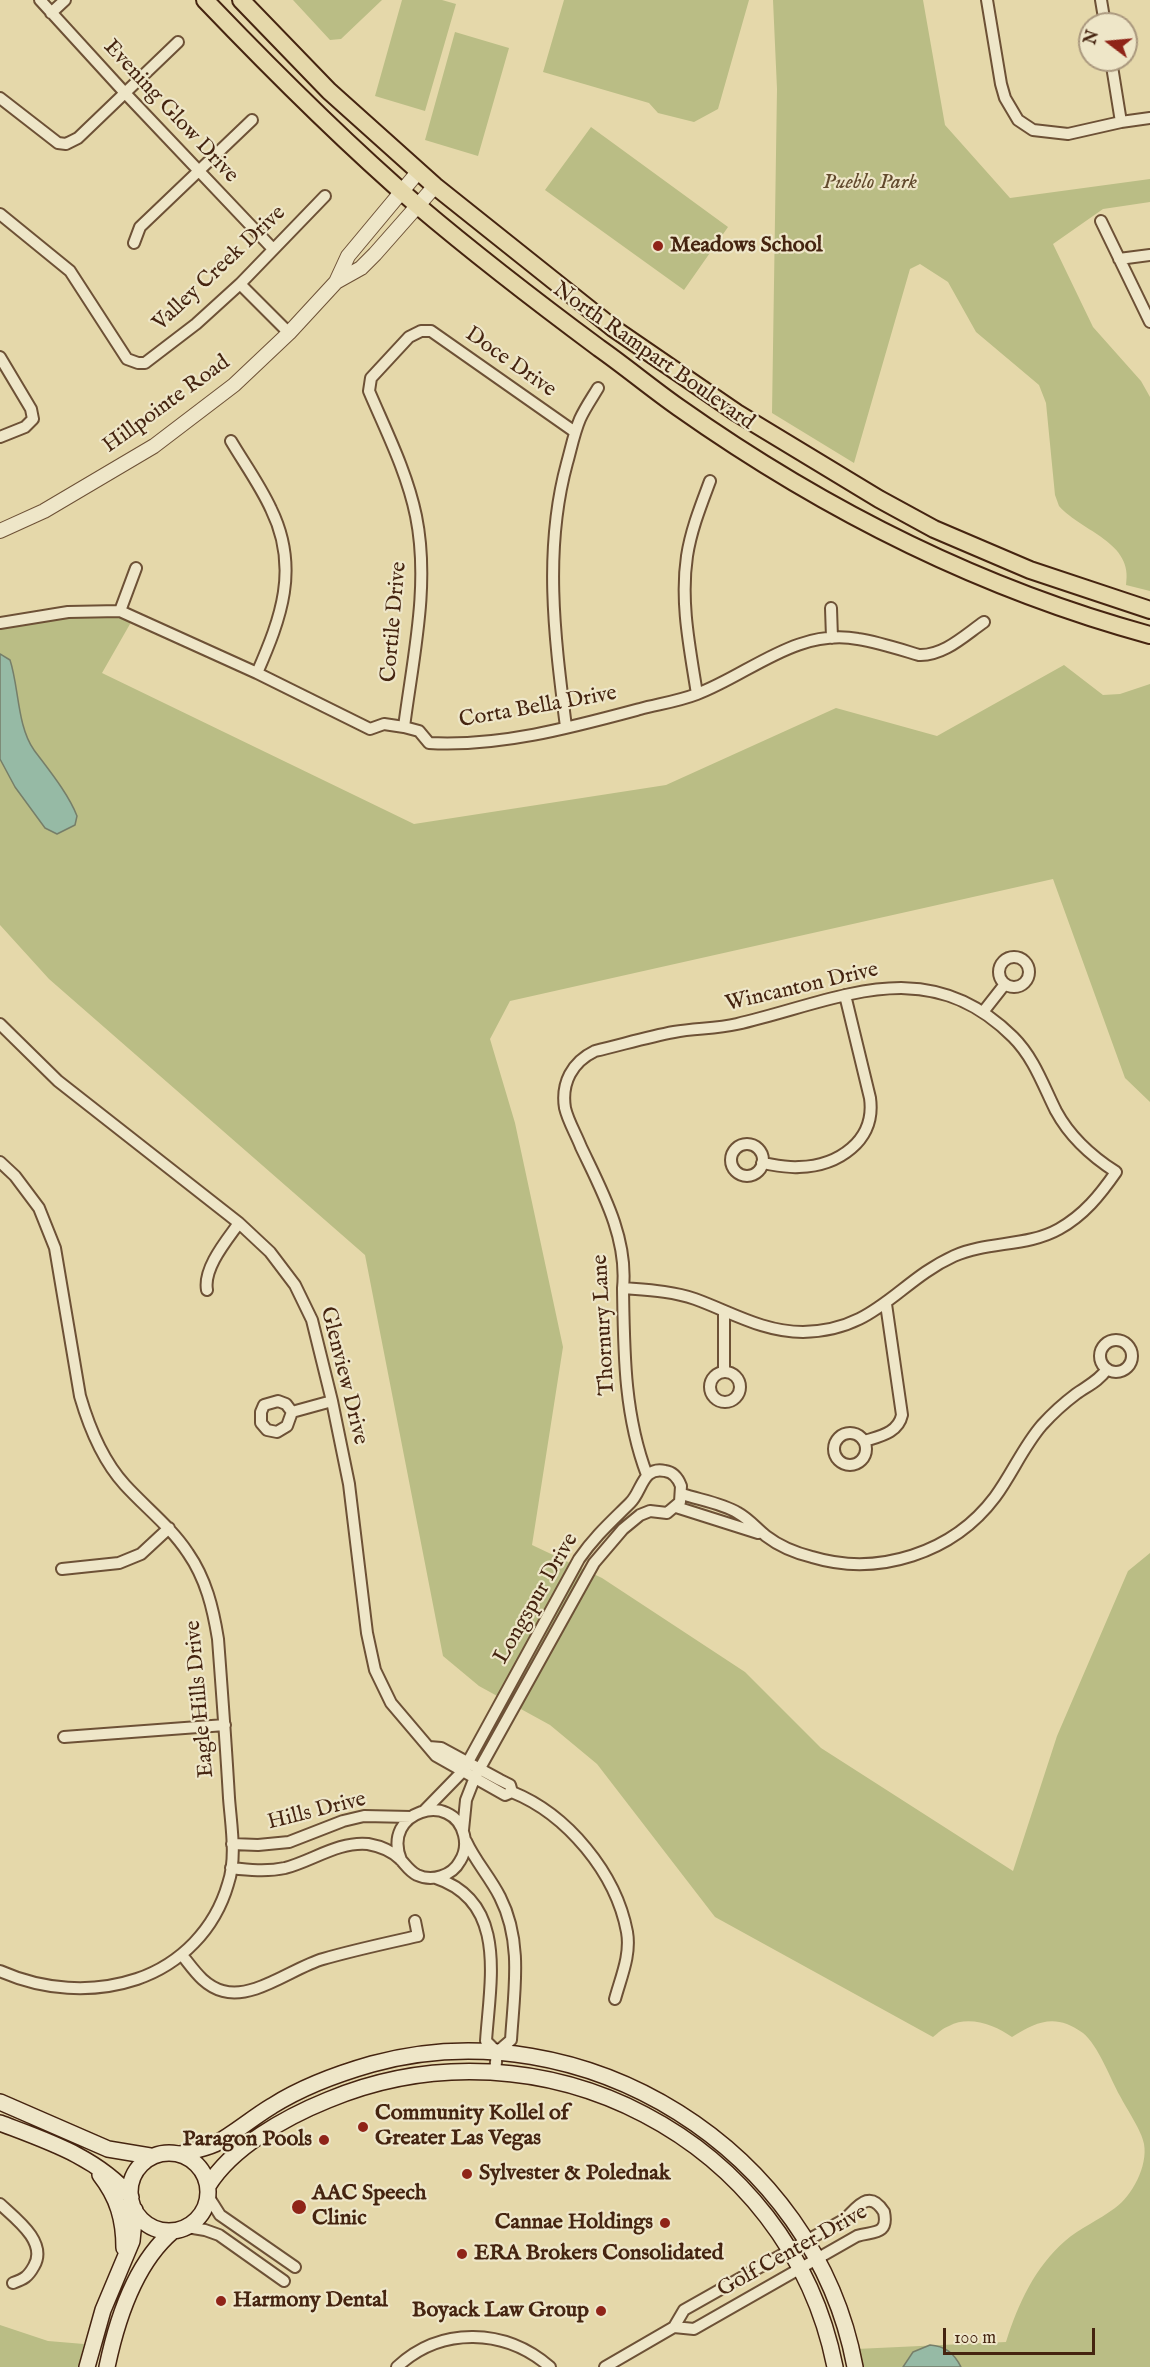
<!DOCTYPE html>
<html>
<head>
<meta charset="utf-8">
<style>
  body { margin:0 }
  #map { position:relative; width:1150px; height:2367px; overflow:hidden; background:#e5d8aa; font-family:"IM FELL English",serif }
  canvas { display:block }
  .north { position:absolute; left:1078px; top:12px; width:60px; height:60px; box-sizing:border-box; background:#eee6c8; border:2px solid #aa987e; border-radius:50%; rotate:286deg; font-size:16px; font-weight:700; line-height:24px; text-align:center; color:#452410 }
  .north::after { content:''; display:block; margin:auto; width:21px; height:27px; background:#8f2418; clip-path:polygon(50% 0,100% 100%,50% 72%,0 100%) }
  .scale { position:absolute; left:943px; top:2328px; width:152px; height:27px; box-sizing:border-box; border:3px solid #452410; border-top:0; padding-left:8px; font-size:18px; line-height:21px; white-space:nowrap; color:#452410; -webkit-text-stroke:4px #eee6c8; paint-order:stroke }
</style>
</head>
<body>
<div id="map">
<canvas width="1150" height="2367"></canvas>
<div class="north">N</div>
<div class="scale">100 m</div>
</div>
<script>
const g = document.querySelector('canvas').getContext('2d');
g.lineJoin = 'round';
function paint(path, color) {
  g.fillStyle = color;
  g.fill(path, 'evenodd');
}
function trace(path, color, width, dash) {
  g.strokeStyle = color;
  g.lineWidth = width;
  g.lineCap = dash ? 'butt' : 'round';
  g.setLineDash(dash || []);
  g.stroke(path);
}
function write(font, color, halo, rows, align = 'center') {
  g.font = font + ' "IM FELL English",serif';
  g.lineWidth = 4.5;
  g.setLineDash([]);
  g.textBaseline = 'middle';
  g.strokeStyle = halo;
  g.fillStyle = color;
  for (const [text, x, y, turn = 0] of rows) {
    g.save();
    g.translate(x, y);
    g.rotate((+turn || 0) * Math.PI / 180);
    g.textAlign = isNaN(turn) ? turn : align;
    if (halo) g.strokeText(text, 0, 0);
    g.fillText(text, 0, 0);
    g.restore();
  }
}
paint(new Path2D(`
  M293,0H382L341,39L330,40Z
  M402,0H442L456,4L425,111L375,96Z
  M564,0H749L718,109L694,122L658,113L649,103L543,72Z
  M773,0H923L945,125L1010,198L1150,179V202L1103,209L1053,244L1093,327L1141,381L1150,397V591L1126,585C1134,542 1082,532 1059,506L1055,495L1046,403L1039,385L976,332L948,282L920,264L910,269L854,463L772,413L777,89Z
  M455,32L509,48L478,156L425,140Z
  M591,127L728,227L684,290L545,190Z
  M68,612L134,617L102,673L414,824L666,785L836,708L937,736L1064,665L1103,695L1120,694L1150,684V1102L1125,1078L1053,879L510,1001L490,1039L515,1123L563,1347L532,1545L602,1578L745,1672L821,1748L1013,1871L1057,1736L1128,1571L1150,1553V2367H860L856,2349L1006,2342C1018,2304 1035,2267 1065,2241C1080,2228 1099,2220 1115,2208C1132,2196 1148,2166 1144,2144C1142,2131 1126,2108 1120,2096C1110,2078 1098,2045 1083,2033C1056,2013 1037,2021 1012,2037C995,2025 969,2015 949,2026C943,2028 938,2033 933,2037L715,1917L597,1764L550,1725L479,1686L443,1656L365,1255L49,979L0,925V623Z
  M0,2325L48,2341L84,2344L78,2367H0Z`), '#babd85');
const water = new Path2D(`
  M0,654L10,660C19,687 17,726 34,750C48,769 68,793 77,816L75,825L57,834L45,828L15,787L0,759Z
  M930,2345C945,2346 954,2353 961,2367H903L913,2352Z`);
paint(water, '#96baa5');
trace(water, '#767e69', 1.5);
const minor = new Path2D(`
  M40,0L125,93L273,249
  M987,0L1001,84L1005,98L1018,120L1033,130L1068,134L1121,122L1150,118
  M1101,0L1105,24
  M51,13L65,0
  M1111,60L1121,122
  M0,98L58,143L66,144L78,138L178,42
  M0,214L70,271L127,359L138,363H145L196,324L240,284L325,196
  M1101,221L1150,322
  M134,243L140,227L252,120
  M1119,259L1150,255
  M240,284L289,333
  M0,357L31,409L33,419L25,427L0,437
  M231,441C244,463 260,485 271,509C300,568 281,618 257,673
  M831,608L832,638
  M120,611L136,568
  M0,623L68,612L120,611L257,673L370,729L384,724L404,727L419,731L429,743C500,747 573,727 640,709C659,704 679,701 697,694C750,674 796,628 858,639C878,642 899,649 919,655C944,656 965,635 984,622
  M697,694C690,649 680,603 687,556C691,530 701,505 710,481
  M404,727C413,657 430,585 416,516C407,472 386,431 369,391L371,378L409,337L421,331H431L575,432
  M566,727C555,639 543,551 567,463C571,449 574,433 580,419C585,408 592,398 598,388
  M999 972a15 15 0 1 1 30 0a15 15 0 1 1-30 0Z
  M983,1012L1005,984
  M0,1024L58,1081L239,1223L270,1252L295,1285L312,1320L332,1401L349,1484L367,1633L375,1670L391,1703L436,1756L505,1795L512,1792
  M731 1160a16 16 0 1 1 32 0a16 16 0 1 1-32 0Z
  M0,1162L15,1176L39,1208L55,1248L80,1396C89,1427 103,1461 125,1485C146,1508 171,1527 188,1553C206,1579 213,1608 218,1639C222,1692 226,1745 229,1798C231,1825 237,1858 228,1884C215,1929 181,1964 137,1979C92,1994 43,1990 0,1971
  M762,1163C775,1165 787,1168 799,1167C838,1166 876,1141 870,1098L845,995
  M623,1288C647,1290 672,1291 695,1299C731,1312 763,1332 803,1332C876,1331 897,1282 954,1256C988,1241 1027,1247 1059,1229C1084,1215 1100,1195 1116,1172C1091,1156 1070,1137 1056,1111C1043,1085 1034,1058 1013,1037C926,950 837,1001 737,1024C716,1029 695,1028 674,1032C647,1037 621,1045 595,1051C572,1062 561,1083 565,1108C568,1121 576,1134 581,1147C602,1191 628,1238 623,1288C624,1352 624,1415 647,1475
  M207,1290C203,1268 227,1240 239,1223
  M724,1311V1372
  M1100 1356a16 16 0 1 1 32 0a16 16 0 1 1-32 0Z
  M710 1387a15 15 0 1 1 30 0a15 15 0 1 1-30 0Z
  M292,1412L286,1404L278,1401L264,1405L261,1412V1423L267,1430L277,1432L287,1426L292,1412L332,1401
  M834 1449a16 16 0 1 1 32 0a16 16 0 1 1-32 0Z
  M865,1441C880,1436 898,1433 902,1415L886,1304
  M682,1494C700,1500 722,1503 738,1513C749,1519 757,1529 766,1536C779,1546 796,1553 812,1557C878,1577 953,1553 995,1497C1012,1474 1023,1447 1042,1425C1052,1414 1064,1403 1076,1394C1087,1386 1099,1381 1107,1369
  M676,1507L758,1533
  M62,1569L119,1563L141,1554L169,1528
  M64,1737L225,1725
  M429,1747L441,1748L500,1780L510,1785L512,1792C567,1814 616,1873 627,1932C631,1955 621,1977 615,1999
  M425,1810L463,1771L579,1559C595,1536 611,1522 630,1503C642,1492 642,1466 665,1471C673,1472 678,1478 681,1486L680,1502L667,1513L650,1511L640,1515L623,1529L594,1563L475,1777L466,1800L463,1830
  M466,1841C475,1861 490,1877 500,1897C523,1942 514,1991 511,2040L497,2052L495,2072
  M232,1844L258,1845L289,1842L343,1821L364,1816L411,1817
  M231,1868C248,1870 267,1872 285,1868C312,1861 339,1841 368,1844C379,1846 392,1851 400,1859C406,1865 409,1871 417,1875C432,1882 452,1876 460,1861C465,1853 466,1843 464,1835C453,1790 381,1811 401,1860
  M436,1878C508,1902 490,1981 486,2041L497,2052
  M182,1955C194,1970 204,1986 223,1991C254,2000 294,1967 323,1959C354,1950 387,1943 418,1936L415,1921
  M208,2196L220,2215L295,2267
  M0,2204C15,2218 48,2242 34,2266C28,2277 24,2279 13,2283
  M187,2227L205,2230L219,2235L284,2281
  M397,2367C441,2326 505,2328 550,2367
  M605,2367L674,2327L684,2310L845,2219C857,2208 869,2188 884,2212C889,2236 872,2231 857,2236L694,2329L674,2327`);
const tertiary = new Path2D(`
  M336,282L348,256L418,172
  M0,531L44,511L154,446L234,385L289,333L336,282L361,268L375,254L435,186`);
const secondary = new Path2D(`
  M0,2102L108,2149L150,2156
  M0,2123C47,2141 97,2157 131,2197
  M130 2192a39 39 0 1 1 78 0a39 39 0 1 1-78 0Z
  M180,2154C192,2151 204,2149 215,2144C235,2133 252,2118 272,2106C302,2087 337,2074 372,2064C584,2006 815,2150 855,2367
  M100,2175C118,2198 124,2220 124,2248
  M208,2186C232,2147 286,2117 328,2100C541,2011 790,2139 835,2367
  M87,2367L103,2310L132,2241L135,2210
  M107,2367C117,2319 135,2263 173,2231`);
const primary = new Path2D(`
  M205,0C273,71 343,141 417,205C476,255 537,302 599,348C626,367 651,388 678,407C821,508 981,589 1150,635
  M241,0L329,91L435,186L613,328L737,413L879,499L934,529L1030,570L1150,610`);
trace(minor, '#6d5136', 14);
trace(tertiary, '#6d5136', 16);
trace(secondary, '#452410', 18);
trace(primary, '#452410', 20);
trace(minor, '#eee6c8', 10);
trace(tertiary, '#eee6c8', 14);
trace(secondary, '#eee6c8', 15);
trace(primary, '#e5d8aa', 16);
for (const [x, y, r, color] of [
  [658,246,6,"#8f2418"],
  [363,2127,6,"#8f2418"],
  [324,2140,6,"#8f2418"],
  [467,2174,6,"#8f2418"],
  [299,2207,8,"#8f2418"],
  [665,2223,6,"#8f2418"],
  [462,2254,6,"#8f2418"],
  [221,2301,6,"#8f2418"],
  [601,2311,6,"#8f2418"]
]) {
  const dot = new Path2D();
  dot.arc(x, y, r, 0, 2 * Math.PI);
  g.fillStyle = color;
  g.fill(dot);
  trace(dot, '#eee6c8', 2);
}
write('22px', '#452410', '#eee6c8', [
  ["Evening Glow Drive",170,112,47],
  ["Valley Creek Drive",220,269,-43],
  ["North Rampart Boulevard",653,357,35],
  ["Doce Drive",510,363,35],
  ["Hillpointe Road",167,405,-36],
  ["Cortile Drive",395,622,-85],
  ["Corta Bella Drive",538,708,-10],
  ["Wincanton Drive",802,988,-13],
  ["Thornury Lane",605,1325,-93],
  ["Glenview Drive",343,1376,76],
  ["Longspur Drive",537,1599,-60],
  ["Eagle Hills Drive",201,1699,-95],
  ["Hills Drive",317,1812,-14],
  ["Golf Center Drive",793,2252,-29]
]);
write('italic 22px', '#624a2d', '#eee6c8', [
  ["Pueblo Park",870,183]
]);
write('bold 22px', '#452410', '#eee6c8', [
  ["Meadows School",670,246],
  ["Community Kollel of",375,2114],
  ["Greater Las Vegas",375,2139],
  ["Paragon Pools",312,2140,"right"],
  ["Sylvester & Polednak",479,2174],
  ["AAC Speech",312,2194],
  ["Clinic",312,2219],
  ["Cannae Holdings",653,2223,"right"],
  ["ERA Brokers Consolidated",474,2254],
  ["Harmony Dental",233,2301],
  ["Boyack Law Group",589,2311,"right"]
], 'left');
</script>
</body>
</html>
